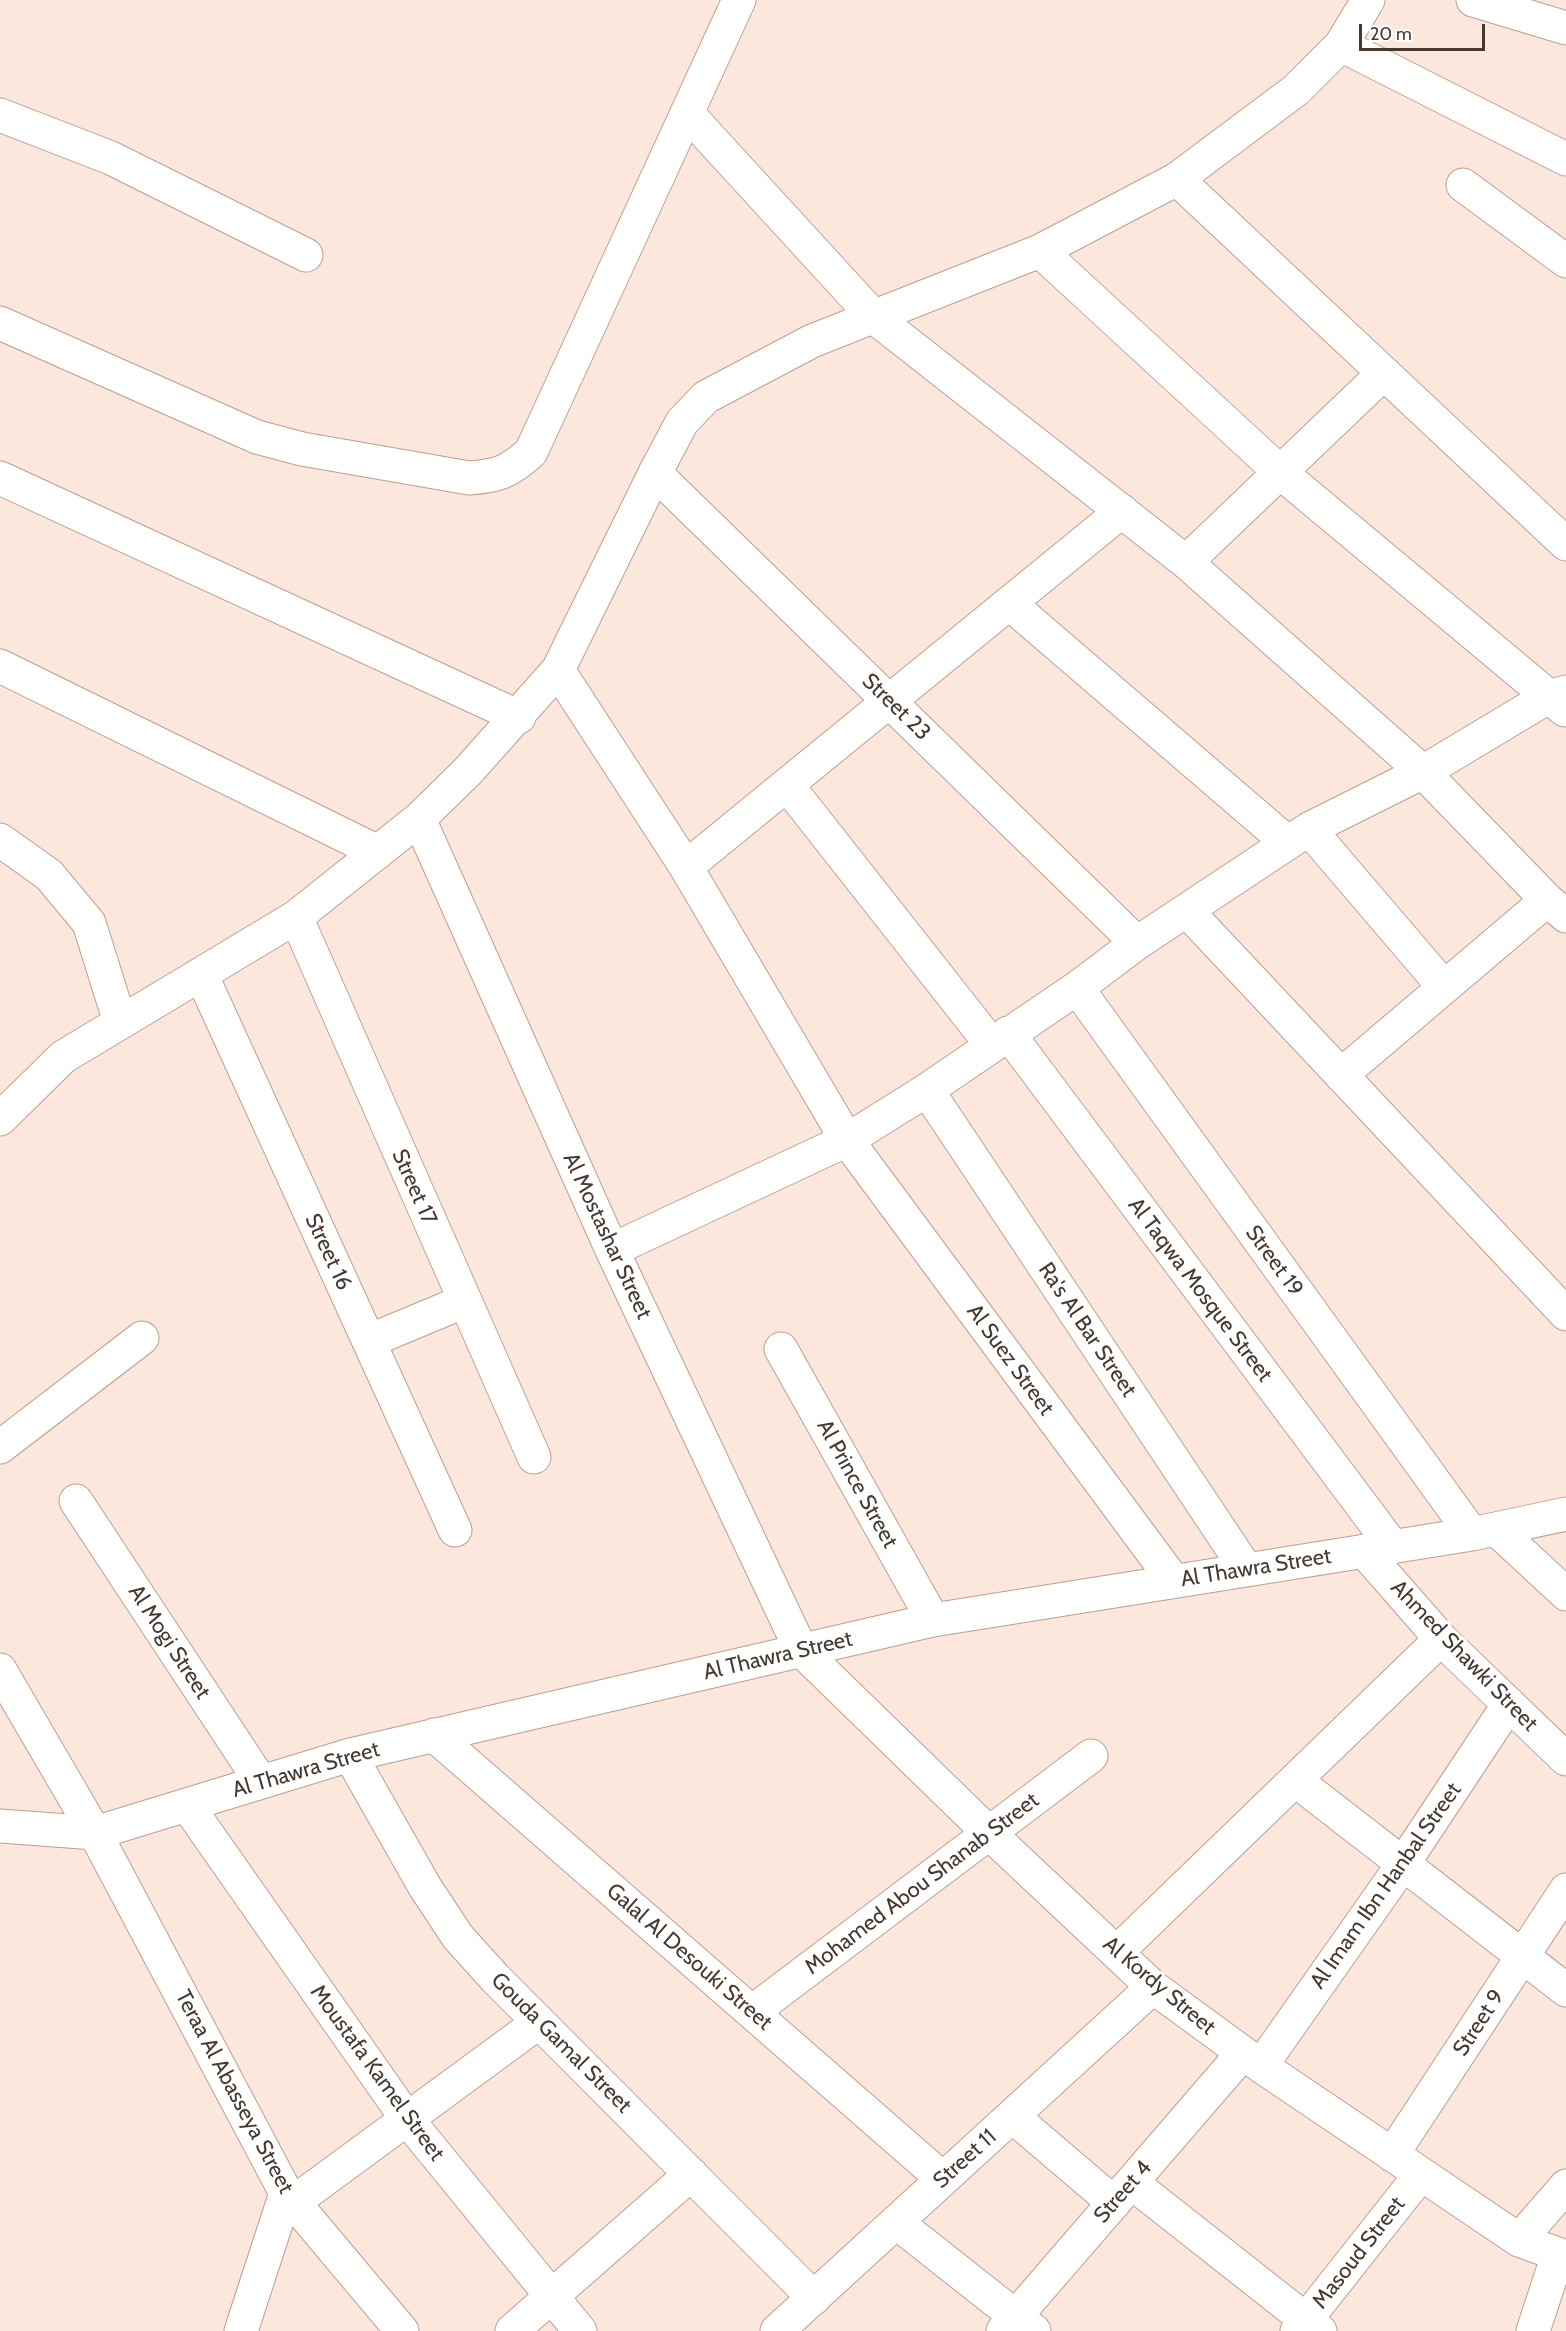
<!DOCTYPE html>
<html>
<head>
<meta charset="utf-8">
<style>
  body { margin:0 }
  #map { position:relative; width:1566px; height:2331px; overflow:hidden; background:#fbe7db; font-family:Cabin,sans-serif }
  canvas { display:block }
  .scale { position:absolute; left:1359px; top:24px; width:126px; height:27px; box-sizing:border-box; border:3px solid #453931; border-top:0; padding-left:8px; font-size:18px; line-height:21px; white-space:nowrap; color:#453931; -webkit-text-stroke:4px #fff; paint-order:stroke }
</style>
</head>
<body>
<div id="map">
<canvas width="1566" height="2331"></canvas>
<div class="scale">20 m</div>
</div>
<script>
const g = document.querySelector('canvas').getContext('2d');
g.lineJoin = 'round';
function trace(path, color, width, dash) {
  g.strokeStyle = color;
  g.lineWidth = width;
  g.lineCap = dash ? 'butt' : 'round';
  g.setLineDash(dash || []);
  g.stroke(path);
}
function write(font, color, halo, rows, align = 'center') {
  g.font = font + ' Cabin,sans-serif';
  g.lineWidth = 6;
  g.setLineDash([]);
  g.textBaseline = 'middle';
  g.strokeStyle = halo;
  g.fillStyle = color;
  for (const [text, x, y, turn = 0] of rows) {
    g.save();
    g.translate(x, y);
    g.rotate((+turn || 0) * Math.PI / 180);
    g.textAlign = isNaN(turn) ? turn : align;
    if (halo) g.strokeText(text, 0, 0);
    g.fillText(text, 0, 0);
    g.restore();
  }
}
const street = new Path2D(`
  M1473,0L1566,28
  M1341,45L1566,159
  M687,113L874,317L1186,562L1423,772L1547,900L1566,916
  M0,115L111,158L306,255
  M1177,179L1566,544
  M1463,185L1566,261
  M1040,251L1281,473L1565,710
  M0,323L257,437L302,449L469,478C498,476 509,472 531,452L739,0
  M655,473L1137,943
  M0,478L519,717
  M1186,562L1384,373
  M1009,603L1288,843
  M0,666L378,852
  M558,670L686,867L847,1140L1173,1580
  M787,785L991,1044
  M419,819L612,1250L801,1650L989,1833L1153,1987L1261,2066L1519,2240L1566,2257
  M1309,829L1444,987
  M0,840L49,875L89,923L120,1022
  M686,867L1122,511
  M1187,911L1566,1314
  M296,917L534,1457
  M201,974L455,1530
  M1077,988L1472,1534
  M1008,1033L1393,1547
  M1341,1075L1547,900
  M927,1090L1246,1569
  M0,1119L63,1057L296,917L419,819L468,771L558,670L655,473L682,422L706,397L812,341L1040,251L1177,179L1296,90L1341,45L1368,0
  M612,1250L847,1140L927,1090L1077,988L1137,943L1309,829L1423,772L1548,697L1566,692
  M369,1341L465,1301
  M781,1349L933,1620
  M0,1447L142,1338
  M76,1501L261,1782
  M1497,1530L1566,1594
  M1364,1551L1441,1639L1566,1759
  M0,1670L95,1833L286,2193L402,2331
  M434,1735L943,2179
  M350,1755L425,1887L458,1937L495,1978L814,2298
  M1295,1780L1566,1990
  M187,1805L407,2119L580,2331
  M0,1826L95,1833L350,1755L933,1620L1472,1534L1566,1514
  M1117,1952L1441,1639
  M752,2012L1091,1756
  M1261,2066L1403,1864L1509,1704
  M1012,2116L1114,2203
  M1392,2155L1566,1890
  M1132,2183L1320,2331
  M294,2202L539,2022
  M896,2222L1034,2331
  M1519,2240L1566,2186
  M241,2331L286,2193
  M512,2331L691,2174
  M777,2331L1153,1987
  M1003,2331L1243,2053
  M1297,2331L1421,2174
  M1533,2331L1558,2255`);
trace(street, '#be9f8c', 35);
trace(street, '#fff', 33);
write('22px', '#453931', '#fff', [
  ["Street 23",896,707,44],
  ["Street 17",414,1187,66],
  ["Al Mostashar Street",607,1236,65],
  ["Street 16",328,1252,65],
  ["Street 19",1274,1261,54],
  ["Al Taqwa Mosque Street",1200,1290,53],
  ["Ra's Al Bar Street",1087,1330,56],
  ["Al Suez Street",1010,1360,54],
  ["Al Prince Street",857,1484,61],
  ["Al Thawra Street",1256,1568,-9],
  ["Al Mogi Street",169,1642,57],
  ["Al Thawra Street",778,1656,-13],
  ["Ahmed Shawki Street",1464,1656,46],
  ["Al Thawra Street",306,1770,-16],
  ["Mohamed Abou Shanab Street",922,1884,-37],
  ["Al Imam Ibn Hanbal Street",1386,1886,-55],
  ["Galal Al Desouki Street",689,1957,41],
  ["Al Kordy Street",1159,1986,40],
  ["Street 9",1479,2023,-57],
  ["Gouda Gamal Street",561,2043,45],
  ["Moustafa Kamel Street",377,2073,54],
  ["Teraa Al Abasseya Street",234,2092,62],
  ["Street 11",965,2159,-42],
  ["Street 4",1123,2192,-49],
  ["Masoud Street",1359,2253,-52]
]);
</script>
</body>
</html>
